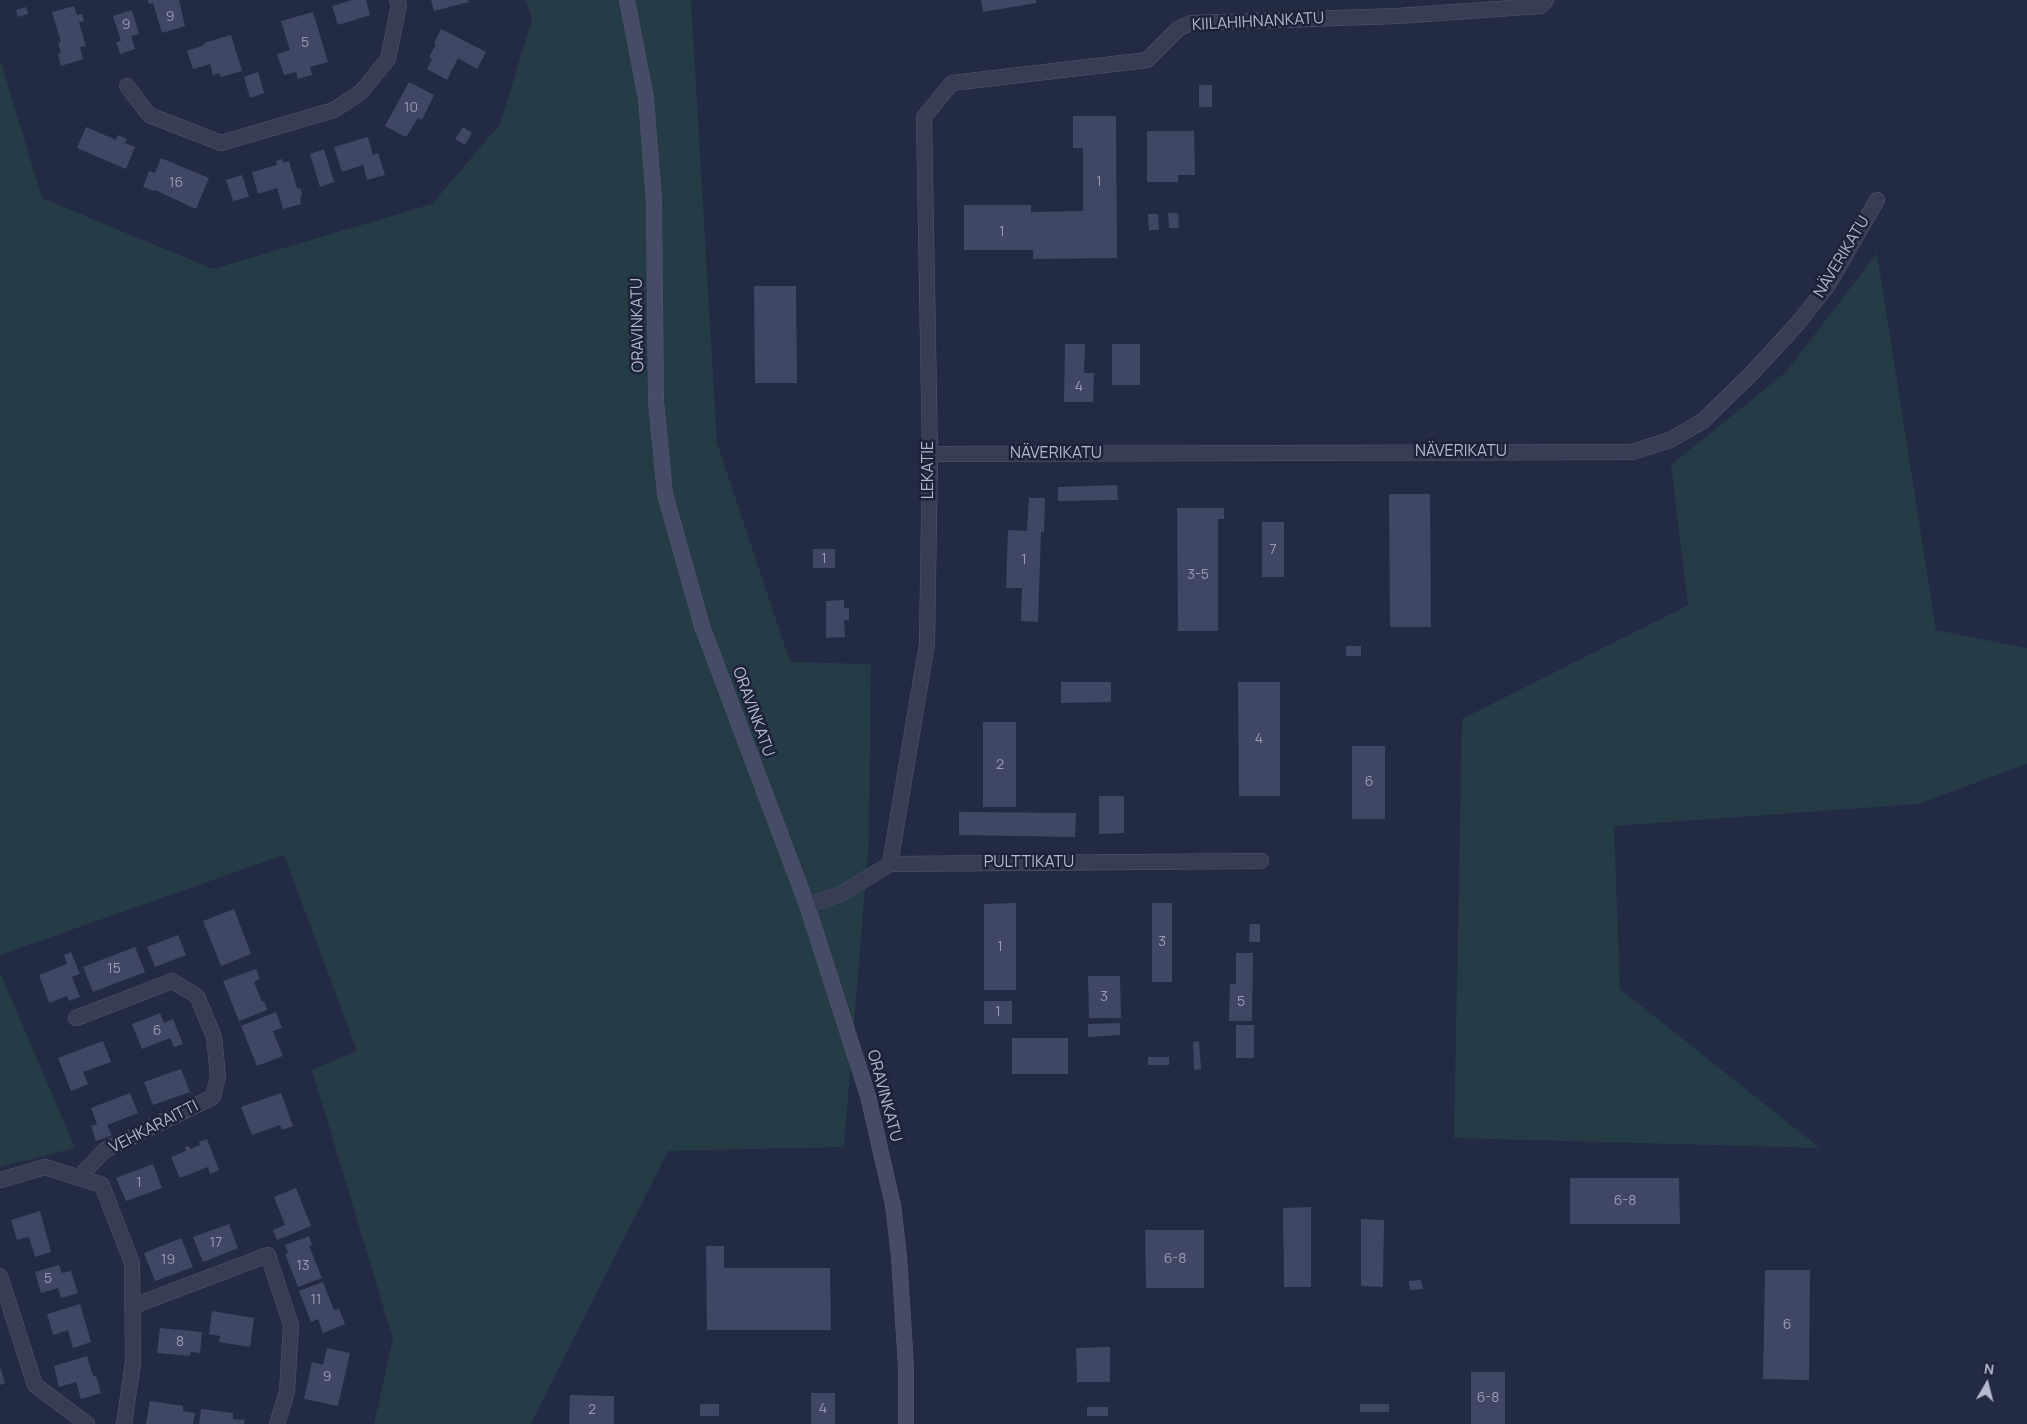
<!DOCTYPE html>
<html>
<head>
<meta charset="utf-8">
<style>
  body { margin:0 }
  #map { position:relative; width:2027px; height:1424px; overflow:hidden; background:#232a44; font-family:Manrope,sans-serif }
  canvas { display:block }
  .north { position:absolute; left:1962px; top:1359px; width:50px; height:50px; -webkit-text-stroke:4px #1d2239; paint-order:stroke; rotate:8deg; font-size:14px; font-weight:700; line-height:20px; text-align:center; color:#b5b9cd }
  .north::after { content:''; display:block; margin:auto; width:18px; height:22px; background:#b5b9cd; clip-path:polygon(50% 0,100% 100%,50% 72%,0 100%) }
</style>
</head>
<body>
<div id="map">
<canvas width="2027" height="1424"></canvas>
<div class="north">N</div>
</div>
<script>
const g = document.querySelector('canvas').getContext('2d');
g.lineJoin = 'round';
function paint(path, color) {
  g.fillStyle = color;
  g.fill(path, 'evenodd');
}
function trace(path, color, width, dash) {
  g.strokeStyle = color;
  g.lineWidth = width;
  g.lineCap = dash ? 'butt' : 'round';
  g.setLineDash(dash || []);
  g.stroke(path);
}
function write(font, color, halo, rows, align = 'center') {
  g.font = font + ' Manrope,sans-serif';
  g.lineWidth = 5;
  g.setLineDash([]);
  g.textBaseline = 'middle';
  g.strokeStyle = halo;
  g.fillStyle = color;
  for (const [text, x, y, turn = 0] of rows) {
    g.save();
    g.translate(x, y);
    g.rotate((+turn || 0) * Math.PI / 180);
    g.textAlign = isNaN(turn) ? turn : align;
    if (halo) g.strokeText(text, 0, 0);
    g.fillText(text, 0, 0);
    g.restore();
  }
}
paint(new Path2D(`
  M526,0H691L717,443L790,662L871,664L869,839L844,1147L668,1151L531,1424H374L393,1339L312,1070L357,1051L284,855L0,955V59L42,198L213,269L432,204L500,124L532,19Z
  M1877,253L1936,630L2027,648V764L1918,804L1614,826L1620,989L1820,1148L1454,1138L1462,719L1688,605L1671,465L1786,372Z
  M0,972L75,1148L0,1167Z`), '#253b45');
paint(new Path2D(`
  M148,0H179L185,26L162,33L153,3L149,4Z
  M352,0H366L370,15L338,25L332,6Z
  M431,0H468L469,2L434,11Z
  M981,0H1036L1037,3L983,12Z
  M74,6L77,15L82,14L84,21L79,22L86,46L80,47L83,59L61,66L58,54L61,52L58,43L61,42L52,12Z
  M26,7L28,14L18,17L16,10Z
  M132,10L139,34L131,36L135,49L120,54L116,42L121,41L113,16Z
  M313,12L328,62L310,67L312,75L298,79L296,72L284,75L277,54L290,50L281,21Z
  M441,29L486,52L477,69L458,58L447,80L427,69L432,59L429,57L436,44L434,43Z
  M231,35L242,71L221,77L219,73L213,75L210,64L193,69L187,51L204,45V43Z
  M258,72L264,93L250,98L244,77Z
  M409,82L434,95L422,120L418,118L406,137L385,126Z
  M1199,85H1212V107H1199Z
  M1073,116H1116L1117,258L1033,259V250H964V205H1031V212L1083,211V148H1073Z
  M86,127L116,140L118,135L127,139L125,143L135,147L126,169L77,148Z
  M463,127L472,133L465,145L455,139Z
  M1147,131H1194L1195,175H1178V182H1147Z
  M368,137L373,155L378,153L385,175L367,180L363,165L342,172L334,147Z
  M324,149L334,182L320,187L310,154Z
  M161,158L209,178L196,209L155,190V191L143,187L149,171L155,173Z
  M282,159L283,163L289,161L297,188L301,189L302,195L300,198L301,204L283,209L277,188L258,194L252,172L277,165L276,161Z
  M242,175L249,197L233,201L226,180Z
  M1168,213H1178L1179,228H1169Z
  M1148,214H1158L1159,230H1149Z
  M754,286H796L797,383H755Z
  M1065,344H1085L1084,373H1094L1093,402H1064Z
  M1112,344H1140V385H1112Z
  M1117,485L1118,500L1058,501V487Z
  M1389,494H1430L1431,627H1390Z
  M1029,498H1045L1044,532H1041L1038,622L1021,621L1022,588H1006L1008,530L1027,531Z
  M1177,508H1224V519H1218V631H1178Z
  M1262,522H1284V577H1262Z
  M813,549H835V568H813Z
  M844,600V608H849V620H844L845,637L826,638V601Z
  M1346,646H1361V656H1346Z
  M1061,682H1111V702L1061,703Z
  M1238,682H1280V796H1239Z
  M983,722H1016V807H983Z
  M1352,746H1385V819H1352Z
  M1099,796H1124V833L1099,834Z
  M959,812L1076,813L1075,837L959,835Z
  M1016,903V990H984V904Z
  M1152,903H1172V982H1152Z
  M234,909L251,954L221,966L203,921Z
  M1250,924H1260V942H1249Z
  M178,935L186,955L155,967L147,947Z
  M135,947L145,972L93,992L83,967Z
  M71,952L80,974L72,977L80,997L69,1001L67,996L49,1003L39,975L67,964L64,955Z
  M1236,953H1253L1252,1021H1229L1230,984H1236Z
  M256,969L260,979L254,982L262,1002L264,1001L267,1010L239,1021L223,981Z
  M1088,976H1120L1121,1018H1089Z
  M984,1001H1012V1024H984Z
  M276,1012L282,1028L273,1031L283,1056L257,1066L241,1026Z
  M160,1013L164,1023L173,1019L183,1044L174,1047L170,1038L142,1049L132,1024Z
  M1120,1023V1035L1088,1037V1024Z
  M1236,1025H1254V1058H1236Z
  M1012,1038H1068V1074H1012Z
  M103,1041L111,1062L83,1072L88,1084L71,1091L58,1058Z
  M1199,1041L1201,1069L1194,1070L1193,1042Z
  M1148,1057H1169V1065H1148Z
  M181,1069L190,1092L153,1105L144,1082Z
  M130,1093L138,1113L107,1125L112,1135L96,1141L91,1126L97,1124L91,1108Z
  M281,1093L293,1126L282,1130L280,1125L252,1135L241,1107Z
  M207,1139L219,1170L210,1174L208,1167L180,1178L171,1157L186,1151L185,1147L189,1146L191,1149L200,1145L199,1142Z
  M153,1164L162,1188L126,1201L116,1178Z
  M1570,1178H1679L1680,1224H1570Z
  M296,1188L311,1226L277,1240L273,1230L285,1225L274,1197Z
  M1311,1207V1287H1284L1283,1208Z
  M40,1211L51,1252L35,1257L29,1237L17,1240L11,1220Z
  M1361,1219L1384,1220L1383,1287L1361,1286Z
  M229,1224L238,1248L203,1262L193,1237Z
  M1145,1230H1204V1288H1146Z
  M309,1236L312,1245L309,1246L322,1278L298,1287L285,1254L288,1253L285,1245Z
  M181,1238L193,1267L155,1281L144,1253Z
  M706,1246H724V1268H830L831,1330H707Z
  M59,1265L62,1273L71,1271L78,1293L61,1298L58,1288L41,1293L35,1272Z
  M1765,1270H1810L1809,1380L1763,1379Z
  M1421,1280L1423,1289L1410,1290L1409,1281Z
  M323,1282L334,1310L339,1309L345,1324L323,1333L318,1319L311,1322L299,1291Z
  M80,1304L91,1342L73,1348L68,1330L53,1335L47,1314Z
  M212,1311L254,1318L250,1347L219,1342L220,1336L209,1334Z
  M160,1328L202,1332L200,1353L190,1352V1356L157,1353Z
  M1110,1347V1382H1077L1076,1348Z
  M327,1348L350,1353L338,1406L304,1399L312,1362L323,1365Z
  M87,1356L93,1376H96L101,1393L81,1399L76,1382L59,1387L54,1366Z
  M0,1367L5,1383L0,1385Z
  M1471,1372H1505V1424H1471Z
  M811,1393H835V1424H811Z
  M570,1395L614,1396V1424H569Z
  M150,1401L183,1406V1411L195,1413L193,1424H146Z
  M700,1404H719V1416H700Z
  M1360,1404H1389V1412H1360Z
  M1087,1407H1108V1416H1087Z
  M201,1409L233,1413V1419L245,1420L244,1424H199Z`), '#404765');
const street = new Path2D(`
  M127,86L149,115L221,143L334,110L361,92L388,59L399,5L397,0
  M930,454L1632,452L1670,440L1703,421L1753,372L1798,323L1828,285L1877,200
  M890,864L927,644L930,454L924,117L952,83L1147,60L1178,29L1191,23L1397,16L1540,6L1546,0
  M807,905L841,894L890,864L1261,861
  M76,1018L172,981L197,996L214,1037L218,1076L213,1097L105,1150L78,1178
  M0,1180L45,1167L102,1185L132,1263L133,1363L124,1424
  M0,1276L35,1385L87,1424
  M133,1306L268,1255L291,1325L287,1392L277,1424`);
const secondary = new Path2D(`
  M627,0L646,98L654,201L656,402L665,494L702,626L807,905L868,1096L893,1205L899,1256L906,1367V1424`);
trace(street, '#53586e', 16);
trace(secondary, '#53586e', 16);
trace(street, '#383d54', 15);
trace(secondary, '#464b67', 15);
write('14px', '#989cb3', null, [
  ["9",170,17],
  ["9",126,25],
  ["5",305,43],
  ["10",411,108],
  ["1",1099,182],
  ["16",176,183],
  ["1",1002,232],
  ["4",1079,387],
  ["7",1273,550],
  ["1",824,559],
  ["1",1024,560],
  ["3-5",1198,575],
  ["4",1259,739],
  ["2",1000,765],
  ["6",1369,782],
  ["3",1162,942],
  ["1",1000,947],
  ["15",114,969],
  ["3",1104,997],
  ["5",1241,1002],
  ["1",998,1012],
  ["6",157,1031],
  ["1",139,1183],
  ["6-8",1625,1201],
  ["17",216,1243],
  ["6-8",1175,1259],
  ["19",168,1260],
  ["13",303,1266],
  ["5",48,1279],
  ["11",316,1300],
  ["6",1787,1325],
  ["8",180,1342],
  ["9",327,1377],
  ["6-8",1488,1398],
  ["4",823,1409],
  ["2",592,1410]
]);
write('16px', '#b5b9cd', '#1d2239', [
  ["KIILAHIHNANKATU",1258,22,-3],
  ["NÄVERIKATU",1842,257,-59],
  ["ORAVINKATU",638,325,-91],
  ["NÄVERIKATU",1461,452],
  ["NÄVERIKATU",1056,454],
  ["LEKATIE",929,470,-90],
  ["ORAVINKATU",753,712,70],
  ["PULTTIKATU",1029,863],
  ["ORAVINKATU",884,1096,75],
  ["VEHKARAITTI",154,1127,-27]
]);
</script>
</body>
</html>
